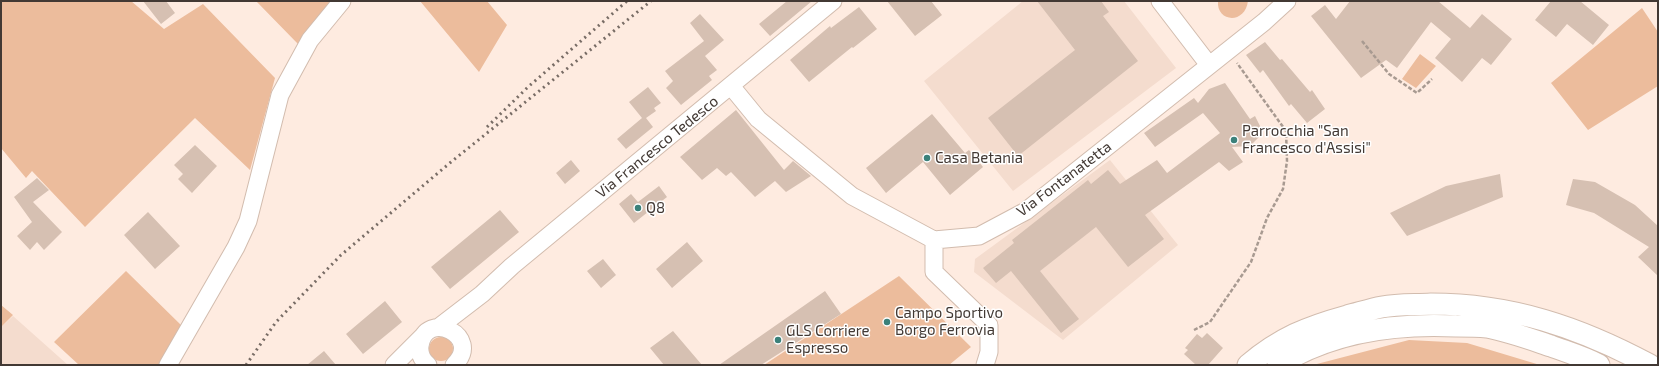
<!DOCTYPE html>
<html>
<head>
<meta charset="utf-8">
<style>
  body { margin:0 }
  #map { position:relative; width:1659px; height:366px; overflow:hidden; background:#feebe0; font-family:"Exo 2",sans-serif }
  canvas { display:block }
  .frame { position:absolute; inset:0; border:2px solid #423934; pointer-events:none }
</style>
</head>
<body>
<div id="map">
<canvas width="1659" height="366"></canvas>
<div class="frame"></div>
</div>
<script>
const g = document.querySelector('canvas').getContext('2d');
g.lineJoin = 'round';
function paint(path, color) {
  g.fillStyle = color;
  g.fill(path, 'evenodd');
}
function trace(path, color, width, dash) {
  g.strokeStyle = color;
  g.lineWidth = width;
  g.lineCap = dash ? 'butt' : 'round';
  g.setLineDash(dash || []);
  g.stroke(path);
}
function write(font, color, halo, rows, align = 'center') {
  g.font = font + ' "Exo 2",sans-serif';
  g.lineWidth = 3;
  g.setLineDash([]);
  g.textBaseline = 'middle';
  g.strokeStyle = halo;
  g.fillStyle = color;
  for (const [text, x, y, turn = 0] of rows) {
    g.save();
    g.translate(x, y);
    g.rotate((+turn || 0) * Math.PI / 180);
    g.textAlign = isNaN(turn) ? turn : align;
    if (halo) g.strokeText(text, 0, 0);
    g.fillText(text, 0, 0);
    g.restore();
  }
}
paint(new Path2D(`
  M1023,1H1124L1176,68L1013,191L924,81Z
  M1110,160L1178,245L1063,340L974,272L975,259Z
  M13,316L68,365H1V327Z`), '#f4dcce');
paint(new Path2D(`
  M1,1H131L164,29L203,4L275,78L250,170L195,118L85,227L32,171L26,178L1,148Z
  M256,1H332L298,44Z
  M420,1H487L507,25L479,72Z
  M1218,1H1248C1245,25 1216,22 1218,1Z
  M1642,8L1658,32V86L1588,130L1551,83Z
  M1420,54L1436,66L1416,88L1402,79Z
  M126,271L182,326L159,365H79L54,342Z
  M899,276L971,347L949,365H764Z
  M1,305L13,315L1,327Z
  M429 349a12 12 0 1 1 24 0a12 12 0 1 1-24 0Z
  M1409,340L1467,343L1540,365H1313Z`), '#ecbc9c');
paint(new Path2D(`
  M143,1H166L175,13L161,24Z
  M787,1H812L770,36L759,24Z
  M887,1H931L942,15L915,36Z
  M1037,1H1101L1109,12L1103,16L1138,61L1018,156L988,118L1075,50Z
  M1350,1H1438L1470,28L1482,14L1512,39L1491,65L1482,58L1462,82L1435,58L1451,39L1431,22L1397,68L1386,60L1361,78L1311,16L1325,5L1336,19Z
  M1551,1H1580L1609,25L1593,45L1567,24L1556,37L1535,20Z
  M859,7L877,29L853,48L852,47L809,82L790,60L830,26L831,28Z
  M700,14L724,40L705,56L717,70L709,76L712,80L681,105L666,88L673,81L665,71L704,41L690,23Z
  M1265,42L1280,60L1282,59L1310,92L1312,90L1325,109L1307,123L1291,104L1289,106L1263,70L1260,73L1246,55Z
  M1225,83L1250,119L1255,116L1261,128L1259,137L1250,146L1232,147L1243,162L1229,171L1219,162L1145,215L1164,239L1128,267L1096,227L1040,271L1079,319L1061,333L1011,271L996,283L983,268L1014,243L1012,240L1088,180L1091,184L1108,170L1120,184L1157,160L1167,173L1220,133L1203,113L1155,147L1144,133L1194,98L1198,103L1209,89Z
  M648,87L661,103L654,108L656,111L646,118L653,127L626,149L617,139L642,118L629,102Z
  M736,110L784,170L793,161L811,176L786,192L775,181L755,197L731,172L726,176L717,168L702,180L680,157Z
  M932,114L965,153L969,150L983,167L950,195L923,162L886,193L866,168Z
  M195,145L217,166L192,193L178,179L183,174L174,165Z
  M571,160L580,171L565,184L556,173Z
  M1500,174L1503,197L1407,236L1390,213L1446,186Z
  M37,178L49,190L33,202L62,232L44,250L37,242L30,250L17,236L32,222L14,197Z
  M1573,179L1595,182L1635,205L1658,226V276L1638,257L1649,247L1594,213L1566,205Z
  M659,186L667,197L634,223L619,204L631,194L638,202Z
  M500,210L519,232L450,289L431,267Z
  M148,212L180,246L155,269L124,235Z
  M687,242L703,261L672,288L656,269Z
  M603,259L616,275L601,288L587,271Z
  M825,291L841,314L761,365H719Z
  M385,301L402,322L363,354L346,334Z
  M673,331L702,365H664L650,348Z
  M1207,333L1223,348L1208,365H1196L1184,354L1188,350L1185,348L1197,334L1202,338Z
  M324,351L336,365H307Z`), '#d6c0b2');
const minor = new Path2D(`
  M1160,1L1209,65
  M731,86L758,119L852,196L934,240L979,236L1026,211L1264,22L1287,1
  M934,240V272L989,325V352L985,365
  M439,327L482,294L512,266L833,1
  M168,365L236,247L248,221L280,95L310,40L342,1
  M394,365L423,336
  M428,365C422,360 419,354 420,346C425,308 484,336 454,365`);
const major = new Path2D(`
  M1248,365C1280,338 1307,327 1347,316C1359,313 1371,309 1382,307C1398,304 1415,305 1431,304C1511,304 1579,327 1650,365
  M1278,365C1331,332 1395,323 1456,326C1466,326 1477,326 1487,327C1508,331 1530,339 1551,346C1567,352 1584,357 1599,365`);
trace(minor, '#d2bcae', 19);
trace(major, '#d2bcae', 23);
trace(new Path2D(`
  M1362,41L1389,74L1417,93L1432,79
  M1194,330L1210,322L1251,262L1267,218L1283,189L1287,161L1286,131L1237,63`), '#a89a91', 2.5, [4, 2]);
trace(minor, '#fff', 17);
trace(major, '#fff', 21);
trace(new Path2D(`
  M487,127L528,87L627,1
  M246,365L276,322L341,255L451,162L651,1`), '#786c65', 3, [2, 4]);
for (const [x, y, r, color] of [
  [1234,140,4,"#3b817a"],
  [927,158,4,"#3b817a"],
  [638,208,4,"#3b817a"],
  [887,322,4,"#3b817a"],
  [778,340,4,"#3b817a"]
]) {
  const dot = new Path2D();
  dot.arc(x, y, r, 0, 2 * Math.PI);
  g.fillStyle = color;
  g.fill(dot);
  trace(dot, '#fff', 1.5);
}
write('15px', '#423934', '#fff', [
  ["Parrocchia \"San",1242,131],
  ["Francesco d'Assisi\"",1242,148],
  ["Casa Betania",935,158],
  ["Q8",646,208],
  ["Campo Sportivo",895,313],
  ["Borgo Ferrovia",895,330],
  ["GLS Corriere",786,331],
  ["Espresso",786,348]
], 'left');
write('15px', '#423934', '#fff', [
  ["Via Francesco Tedesco",657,147,-39],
  ["Via Fontanatetta",1064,179,-37]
]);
</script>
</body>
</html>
